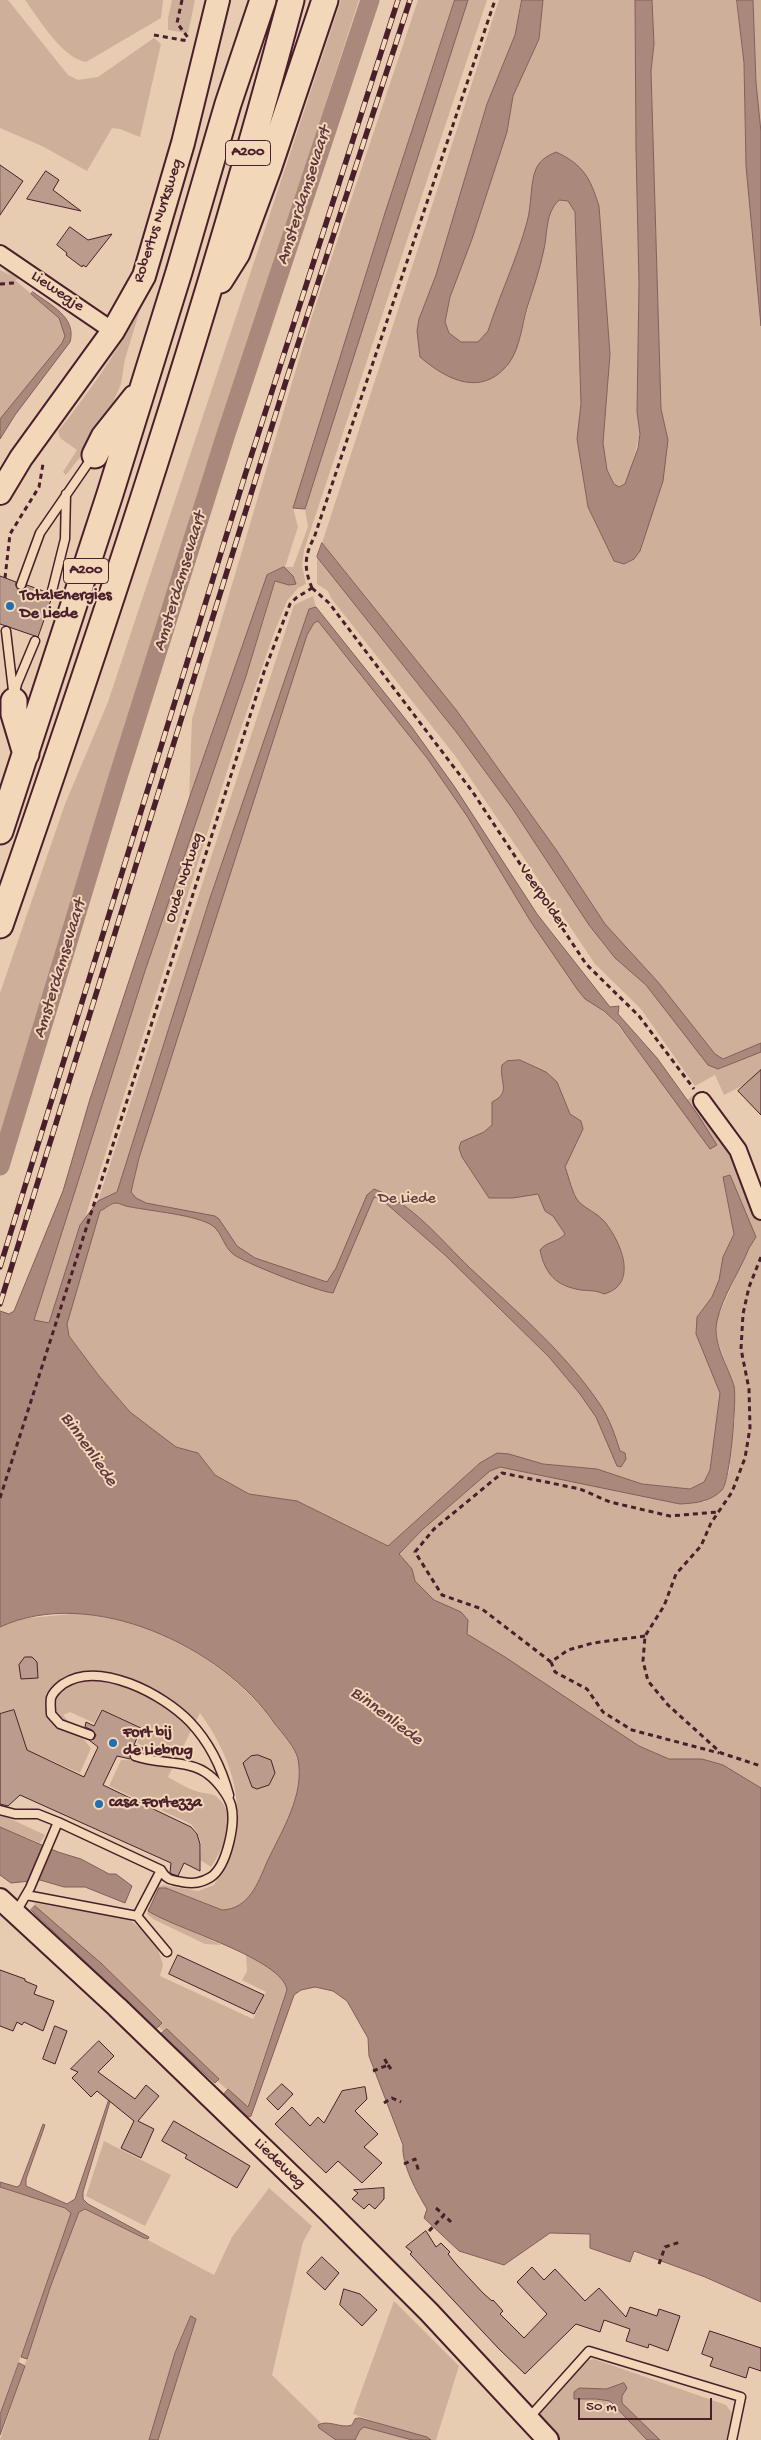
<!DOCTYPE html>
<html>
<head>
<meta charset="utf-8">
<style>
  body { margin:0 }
  #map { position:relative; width:761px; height:2440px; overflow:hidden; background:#e8ccb1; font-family:"Gochi Hand",sans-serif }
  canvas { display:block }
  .scale { position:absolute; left:578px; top:2398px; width:134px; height:22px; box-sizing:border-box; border:2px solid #4a1f2b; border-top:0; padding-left:6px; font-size:15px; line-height:18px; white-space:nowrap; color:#4a1f2b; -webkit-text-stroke:4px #f2d7b9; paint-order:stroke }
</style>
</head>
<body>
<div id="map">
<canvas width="761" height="2440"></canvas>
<div class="scale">50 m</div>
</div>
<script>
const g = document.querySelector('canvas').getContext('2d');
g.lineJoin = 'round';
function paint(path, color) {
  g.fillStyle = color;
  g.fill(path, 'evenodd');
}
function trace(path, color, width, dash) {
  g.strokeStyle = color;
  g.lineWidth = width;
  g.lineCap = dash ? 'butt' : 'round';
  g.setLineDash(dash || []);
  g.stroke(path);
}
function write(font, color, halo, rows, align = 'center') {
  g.font = font + ' "Gochi Hand",sans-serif';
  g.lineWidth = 4;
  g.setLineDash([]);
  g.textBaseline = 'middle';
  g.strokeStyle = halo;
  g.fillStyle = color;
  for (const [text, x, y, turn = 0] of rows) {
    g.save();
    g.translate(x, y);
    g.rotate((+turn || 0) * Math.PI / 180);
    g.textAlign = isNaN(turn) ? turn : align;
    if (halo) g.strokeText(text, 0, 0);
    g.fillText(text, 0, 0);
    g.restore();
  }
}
paint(new Path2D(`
  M0,0H8L68,75L78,80L98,77L154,38L161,44L140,137L120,129L112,128L87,171L42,146L0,128Z
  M25,0H163L161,18L86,62C62,58 39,19 25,0Z
  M172,0H195L188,33L168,30V18Z
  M341,0H359L190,521L0,1139V993L65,804L108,702Z
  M418,0H455L385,213L293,508L298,527L285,567H293L308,527L305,509L468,0H487L304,550L302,566L306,584L298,588L287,601L274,633L237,740L85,1218L80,1225L49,1323L34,1320L145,971L246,676L276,580L289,585L267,575L189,799L192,719L311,319Z
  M499,0H522L515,35L487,104L436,275L419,319L420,357L518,345L544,249L546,225L551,207L559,200L568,201L575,212L581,404L577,439L588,507L614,561L668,440L661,409L651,71L654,44L652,0H737L744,63L746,166L761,326V1043L722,1059L715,1054L658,982L605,924L557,851L457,711L322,543Z
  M543,0H635L636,149L639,284L637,412L640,434L630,472L625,485L619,487L615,484L607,470L603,443L610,354L599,206L533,177C533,230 504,280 488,331L478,342H461L449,333L445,322L450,297L472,239L507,132L513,96L539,39Z
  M753,0H761V132L756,83Z
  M0,263L22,278L15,280L59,318L65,336L62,343L0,419V270L11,276L0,266Z
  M140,310L125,359L121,384L107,417L95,438L66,475L63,472L77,450L60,438L58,431C89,393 116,353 140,310Z
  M317,557L457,733L512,808L601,941L615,958L646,984L718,1069L761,1052V1076L724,1095L715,1075L695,1086L641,1009L595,964L456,757L331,598L328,591L317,584Z
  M313,596L316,607L309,609L210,898L117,1192L98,1201L294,605Z
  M318,621L427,758L467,816L585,998C620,1020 628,1041 653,1071C666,1087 684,1101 698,1115L687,1100L695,1094L731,1147L761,1219V1788L702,1759H669L639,1746L467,1634L461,1612C444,1605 426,1598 415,1581C408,1572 408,1562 399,1554L422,1530L490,1471L500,1467L631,1493L704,1502L723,1489L730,1469L729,1449L735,1420L734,1387L717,1339L716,1321L749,1248L756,1237L730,1175L723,1177L734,1233L723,1257L719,1280L712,1297L697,1317L696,1334L720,1393L710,1470L704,1482L690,1489L642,1484L597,1469L543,1464L480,1463L388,1546L297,1501L249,1494L215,1475L198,1453L176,1447L130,1412L99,1376L69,1336L67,1324L100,1211C134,1194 131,1195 139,1158L307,635L314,623Z
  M83,1613C96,1616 110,1618 124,1621C183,1636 245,1680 279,1730C285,1737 296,1749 298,1758C307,1790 279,1836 266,1865C256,1886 248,1909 222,1910L166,1888H159L148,1911L222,1945L205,1944L153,1919L147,1914L158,1887L163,1885L198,1891L214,1885C253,1827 239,1767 200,1713L168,1777C177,1782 186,1788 196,1791C203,1794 212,1792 218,1798C239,1817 223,1849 211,1867L200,1860C203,1845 201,1836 191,1824L109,1786L121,1760L164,1761L163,1755L137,1743L143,1728L101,1709L94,1723L70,1712L63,1715L91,1748L80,1773L27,1750L14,1710L0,1713V1627L18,1619Z
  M0,1814L45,1835L40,1843L0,1827Z
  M35,1903L129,1919L147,1934L158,1949L163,1965L160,1976L253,2019L266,1992L242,1980L247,1971L246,1954C260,1961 285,1973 287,1990L247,2107L182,2050L129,1997L33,1908Z
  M104,2141L171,2175L145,2226L86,2196Z
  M0,2187L65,2208L71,2213L0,2415Z
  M269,2188L312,2226L303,2242L272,2375L321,2423L319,2425V2428L336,2440H158L194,2326L191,2316L175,2353L149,2440H0L51,2285L79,2212L85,2209L148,2240L214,2275L232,2237Z
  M394,2301L459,2366L436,2440H430L353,2414Z
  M594,2359L726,2405L732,2413L726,2440H558L533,2418L588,2360Z
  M364,2427L412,2440H355L360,2430Z`), '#ceaf9a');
const water = new Path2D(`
  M455,0H468L305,509L293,508L385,213Z
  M522,0H543L539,39L513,96L507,132L472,239L450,297L445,322L449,333L461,342H478L488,331C500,294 517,259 527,222C532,205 530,182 536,169C540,160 547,156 556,152C584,165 590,178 599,206L610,354L603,443L607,470L614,484L619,487L625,484L638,448L640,434L637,412L639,284L636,149L635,0H652L654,44L651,71L661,409L668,440L663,481L640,551L634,559L624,564L614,561L588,507L577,439L581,404L575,212L568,201L559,200C545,214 548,231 544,249C540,269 533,289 527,308C522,325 520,348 509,363C482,398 447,380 420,357L417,331L419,319L436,275L487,104L515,35Z
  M737,0H753L756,83L761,132V326L746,166L744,63Z
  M33,292C50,305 77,317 70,342L15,415L0,439V419L62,343L65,336L59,318L31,294Z
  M322,543L457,711L557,851L605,924L658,982L715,1054L723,1059L761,1043V1052L718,1069L708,1065L646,985L615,958L589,925L512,808L457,733L317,557Z
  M284,567L293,576L296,584L289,585L275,581L246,676L145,971L34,1320L49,1323L80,1225L98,1201L117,1192L210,898L309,609L316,607L411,726L454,786L537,914L610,1007L619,1006L618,1014L657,1058L698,1115L717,1145L710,1149L619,1025L604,1011L585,999L577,989L531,922L467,816L427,758L318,621L314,623L307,635L139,1158L131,1192L136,1198L146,1203L215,1216L219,1219L237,1246L255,1258L327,1282L336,1268L367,1195L374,1189C412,1203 441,1240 470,1268C516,1311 566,1353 601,1406C610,1420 615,1435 620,1451L625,1453L626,1459L621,1467L617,1466L596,1417L580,1394L549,1357L445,1255L380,1198L374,1197L371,1204L333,1293C319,1292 244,1263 233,1254C224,1247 222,1233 213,1226C198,1215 150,1211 131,1207C126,1207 120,1203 116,1203C111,1203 105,1209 100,1211L67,1324L69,1336L99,1376L130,1412L176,1447L198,1453L215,1475L249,1494L297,1501L388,1546L480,1463L497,1453L509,1454L543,1464L597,1469L642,1484L690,1489L704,1482L710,1470L720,1393L696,1334L697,1317L712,1297L719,1280L723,1257L734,1234L723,1177L730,1175L756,1237L749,1248C740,1271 722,1297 717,1321C712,1343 728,1366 734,1386C737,1399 730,1482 722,1490C710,1502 696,1503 680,1504L500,1467L490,1471L422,1530L399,1554L412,1569L415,1581L434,1600L461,1612L468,1620L467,1634L505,1657L639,1746L669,1759H702L723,1765L761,1788V2302L705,2277L634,2251L630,2262L590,2248V2234L550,2233L504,2265L459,2251L424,2218L427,2209C417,2193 401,2163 403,2145L369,2056L368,2038L347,2001L333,1991L315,1987L301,1990L294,1995L251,2116L248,2117L223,2095L228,2089L248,2107L287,1990C283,1959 176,1929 148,1911L159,1888H166L222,1910C249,1909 258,1883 267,1862C282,1830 305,1795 298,1759C296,1748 282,1733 275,1724C222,1646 91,1585 0,1627V1311L9,1314L14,1311L63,1191L90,1099L189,799L267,575Z
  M520,1060L546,1072L557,1082L570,1114L581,1121L583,1129L565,1167C569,1177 572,1194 579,1202C586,1209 597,1213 604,1221C620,1240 640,1284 604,1294C596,1290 590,1291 581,1290C556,1286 545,1274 540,1250C547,1241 557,1243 565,1234L553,1216L545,1211L538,1194L513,1198H489L462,1157L459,1148L461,1142L484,1132L492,1125V1102C512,1092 499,1083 502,1065L507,1061Z
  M0,1827L58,1852L81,1859L109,1874H116L132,1886L125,1903L85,1887H64L40,1880L11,1883L0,1875Z
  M35,1906L102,1964L162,2023L156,2029L31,1910Z
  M167,2029L219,2079L215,2083L161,2034Z
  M112,2095L83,2192V2199L88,2204L149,2237L148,2239L144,2238L85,2209L79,2212L51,2285L27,2359L21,2357L71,2213L65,2208L0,2187V2182L17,2187L20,2185L43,2124L45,2125L26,2179V2186L67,2204L75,2199L110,2096Z
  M191,2316L196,2319L158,2440H149L175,2353Z
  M19,2363L25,2366L0,2435V2415Z
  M624,2383L627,2388L622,2396V2403L660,2440H647L610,2401L596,2399H574V2392L579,2388L606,2389Z
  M360,2418L427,2437L431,2440H412L364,2427L360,2430L355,2440H336L319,2428L318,2425C328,2419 341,2429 352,2425L355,2419Z`);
paint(water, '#aa887b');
trace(water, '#845e5b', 1);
trace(new Path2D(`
  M0,1166L118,777L226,434L370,0`), '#aa887b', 19);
const building = new Path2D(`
  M0,165L23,181L0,215Z
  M46,171L59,180L53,190L81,211L27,199Z
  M70,227L88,240L112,234L86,267L83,265L82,267L66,255L67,253L57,245Z
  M0,576L16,582V586L20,590H24L27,585L46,592V597L51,600L38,637L0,624Z
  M761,1070V1115L738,1091Z
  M25,1657H32L37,1662L38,1678L21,1679L19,1665Z
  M14,1710L27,1750L84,1777L98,1747L89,1740L94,1739L96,1735L92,1730L85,1727L86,1722L94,1726L102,1710L141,1728L134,1745L143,1748L141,1752H132L130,1759L117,1756L103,1785L191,1827L197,1834L200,1844V1871L184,1863L178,1876L172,1874L170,1873L171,1863L20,1795L8,1806L0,1804V1714Z
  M258,1755L271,1760L275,1773L269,1785L257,1789L252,1787L243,1763L251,1756Z
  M178,1955L264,1995L254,2014L169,1974Z
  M0,1970L25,1979V1981L37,1986L34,1994L54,2001L43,2031L24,2022L22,2025L17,2022L13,2031L0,2026Z
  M55,2026L67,2031L55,2064L43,2059Z
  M99,2041L114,2056L98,2072L135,2099L146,2085L159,2096L138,2121L154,2129L141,2158L121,2148L134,2121L97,2091L91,2097L72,2078L78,2072L71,2069Z
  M282,2084L293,2094L278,2110L267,2099Z
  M365,2087L367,2099L355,2111L378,2134L364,2147L382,2163L362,2183L338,2161L326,2173L275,2124L292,2107L310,2126L318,2117L324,2123L342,2091Z
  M174,2121L250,2166L237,2188L185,2158L187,2155L162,2141Z
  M384,2188V2199L375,2209L369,2204L364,2209L352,2199L358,2193L354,2190Z
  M426,2231L436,2247L441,2243L450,2252L448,2254L457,2265L483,2293L492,2301L493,2300L503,2311L500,2314L524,2338L547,2314L517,2282L532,2267L544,2280L555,2269L585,2301L599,2288L626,2317L630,2307L657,2316L659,2309L680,2316L668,2351L649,2344L648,2348L626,2341L630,2329L604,2320L600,2332L576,2324L525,2374L499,2349L410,2254L412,2252L406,2247Z
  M322,2257L339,2273L325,2290L307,2273Z
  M344,2289L360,2294L377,2310L362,2326L340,2305Z
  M710,2331L761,2348V2371L749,2367L746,2378L710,2366L713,2358L702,2354Z`);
paint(building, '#bb9b8c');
trace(building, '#4a1f2b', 1);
const service = new Path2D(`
  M21,585L40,533L93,456
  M51,595L65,539L66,494
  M6,631L14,699
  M15,693L17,684L35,641
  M90,1735L60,1724L51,1714C51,1709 50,1703 51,1698C53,1692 59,1687 63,1684C99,1660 163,1694 190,1722C209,1742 222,1769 229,1795
  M0,1810L15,1814H38L58,1822L30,1888L16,1912
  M58,1822L161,1870C166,1880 172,1880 182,1882C194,1884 201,1883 211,1877C227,1866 236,1823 231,1805C228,1795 217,1781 209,1775C190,1759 159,1765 135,1756
  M26,1895L137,1916L167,1952
  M137,1916L161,1870
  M528,2419L589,2351L741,2397L732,2440`);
const minor = new Path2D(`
  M0,254L113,331
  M702,1101L738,1150L761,1211`);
const tertiary = new Path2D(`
  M0,1899L117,2007L328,2211L429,2312L548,2440`);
const secondary = new Path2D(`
  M0,493L21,458L113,331L144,276L183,143L218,0`);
const primary = new Path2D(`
  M220,280L237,253L268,169L325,0
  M95,455L104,437L135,398
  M14,701V714L26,754
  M0,831L110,494L179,272L228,104L263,0
  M0,925C106,620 208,312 291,0`);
trace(service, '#4a1f2b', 11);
trace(minor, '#4a1f2b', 20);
trace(tertiary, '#4a1f2b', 24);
trace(secondary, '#4a1f2b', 26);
trace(primary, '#4a1f2b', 29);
trace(new Path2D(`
  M182,0L177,23L189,39
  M154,35L188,41
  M0,284L14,283
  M5,578L10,534L39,487L43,464
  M312,588L329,603L472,791L586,964L639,1016L694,1089
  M312,588C304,569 304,556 314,538L495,0
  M761,1257L749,1287L743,1314L741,1349L749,1389L750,1428L745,1458L732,1492L711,1523L701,1546L676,1574L664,1606L645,1636L643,1661L648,1681L668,1705L721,1753L761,1766
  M0,1498L264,672L290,604L296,598L312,588
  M645,1636L593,1643L568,1650L551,1662L555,1672L587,1689L603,1712L632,1730L719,1753
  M551,1662L482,1609L442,1595L415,1552L434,1529L502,1473L580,1489L610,1502L670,1516L718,1512
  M388,2065L391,2069
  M373,2071L388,2065L384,2058
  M384,2103L392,2098L401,2102
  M404,2164L415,2159L419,2172
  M436,2208L444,2215
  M429,2231L444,2215L451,2222
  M659,2264L665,2247L680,2242`), '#4a1f2b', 3, [5, 4]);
trace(service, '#f2d7b9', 8);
trace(minor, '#f2d7b9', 16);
trace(tertiary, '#f2d7b9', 20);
trace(secondary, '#f2d7b9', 22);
trace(primary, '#f2d7b9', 25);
const rail = new Path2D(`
  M0,1267L246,472L398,0
  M0,1304L286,381L410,0`);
trace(rail, '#4a1f2b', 5.5);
trace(rail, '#f2d7b9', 4, [11]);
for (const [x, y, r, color] of [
  [10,606,5,"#1f6fb2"],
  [113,1743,5,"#1f6fb2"],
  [99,1804,5,"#1f6fb2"]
]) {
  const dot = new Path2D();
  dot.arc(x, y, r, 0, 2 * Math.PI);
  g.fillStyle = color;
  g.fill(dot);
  trace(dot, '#f2d7b9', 2);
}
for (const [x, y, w] of [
  [248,153,45],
  [86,571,45]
]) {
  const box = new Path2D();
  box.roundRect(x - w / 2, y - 12.5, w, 25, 4);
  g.fillStyle = '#f2d7b9';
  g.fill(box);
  trace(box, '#4a1f2b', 1);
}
write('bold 15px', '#4a1f2b', null, [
  ["A200",248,153],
  ["A200",86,571]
]);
write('16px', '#4a1f2b', '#f2d7b9', [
  ["Robertus Nurksweg",159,221,-72],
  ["Liewegje",57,292,34],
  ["Oude Notweg",185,878,-72],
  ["Veerpolder",542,897,56],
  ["Liedeweg",279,2164,44]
]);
write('bold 16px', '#4a1f2b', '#f2d7b9', [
  ["TotalEnergies",20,597],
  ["De Liede",20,615],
  ["Fort bij",123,1734],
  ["de Liebrug",123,1752],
  ["casa Fortezza",109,1804]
], 'left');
write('16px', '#643c41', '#f2d7b9', [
  ["De Liede",407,1200]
]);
write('italic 18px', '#62393f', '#f2d7b9', [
  ["Amsterdamsevaart",305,196,-72],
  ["Amsterdamsevaart",181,582,-73],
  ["Amsterdamsevaart",61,969,-73],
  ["Binnenliede",88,1450,55],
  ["Binnenliede",386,1717,37]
]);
</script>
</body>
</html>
